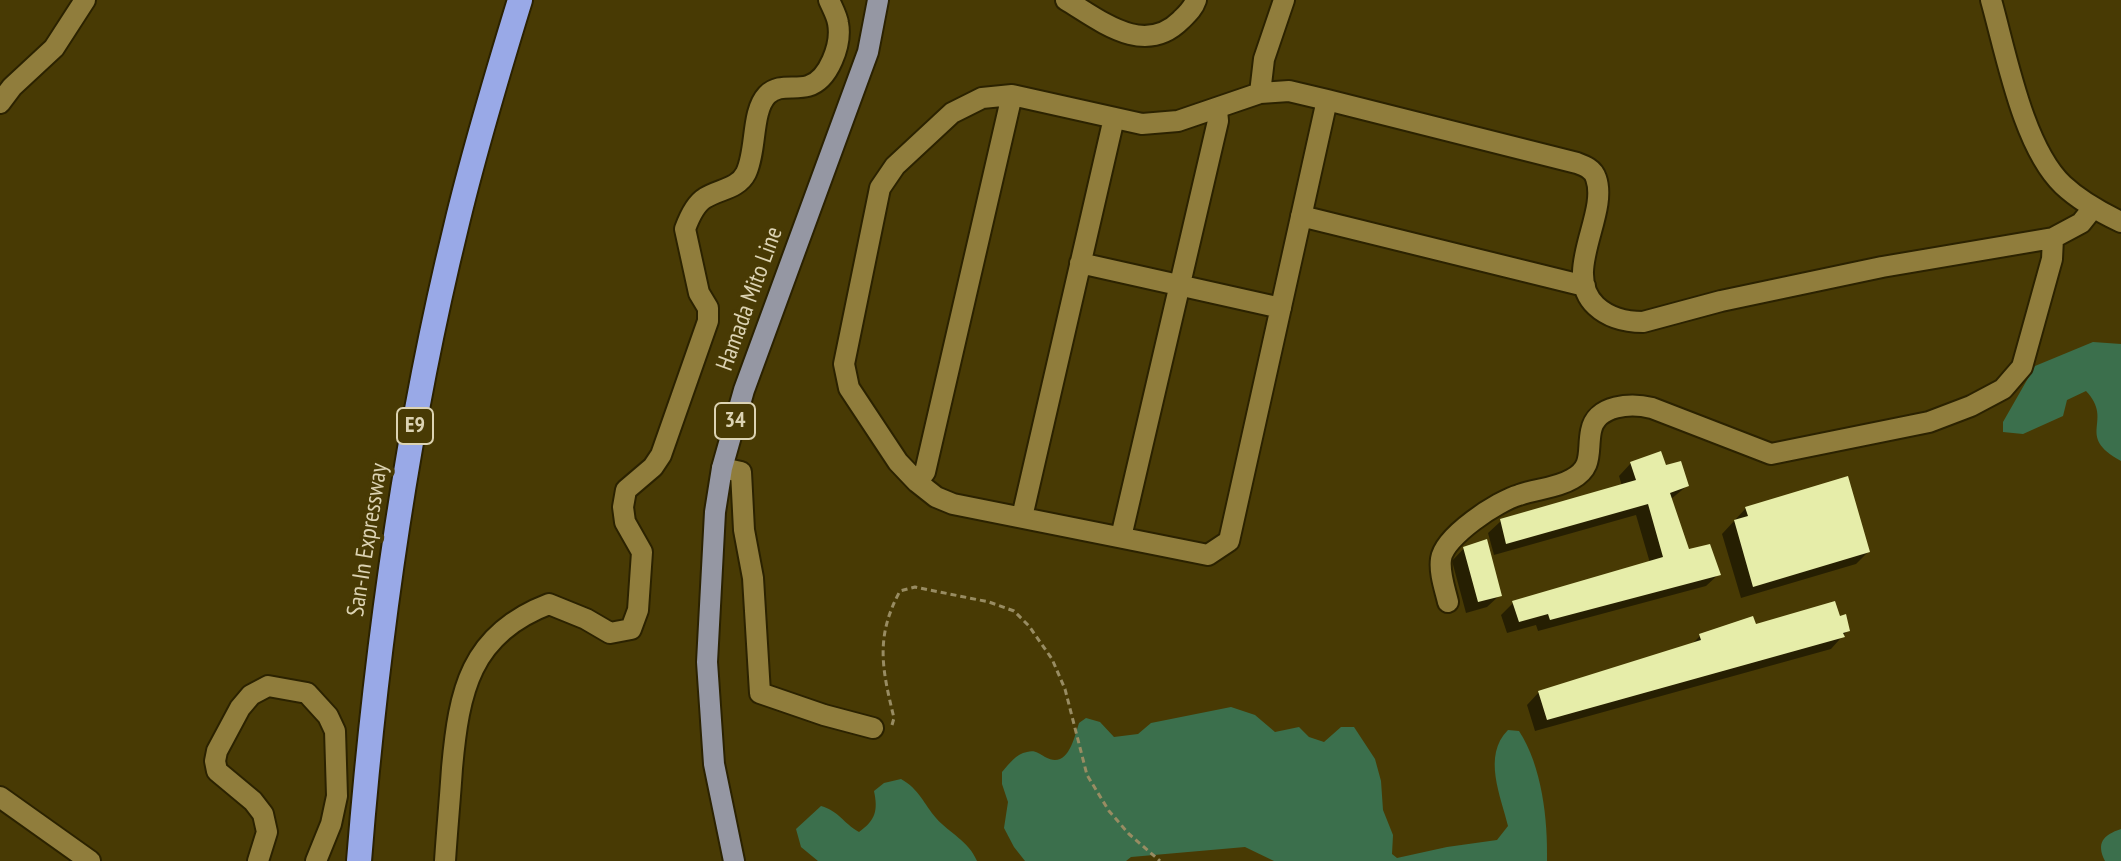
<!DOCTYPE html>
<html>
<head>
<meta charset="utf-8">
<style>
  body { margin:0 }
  canvas { display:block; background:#483a04 }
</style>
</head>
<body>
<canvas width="2121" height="861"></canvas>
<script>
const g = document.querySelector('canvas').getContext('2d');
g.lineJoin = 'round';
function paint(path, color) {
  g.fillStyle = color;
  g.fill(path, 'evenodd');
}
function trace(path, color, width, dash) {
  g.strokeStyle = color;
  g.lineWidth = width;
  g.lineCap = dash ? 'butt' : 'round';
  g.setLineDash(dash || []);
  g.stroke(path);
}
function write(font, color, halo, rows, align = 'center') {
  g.font = font + ' "PT Sans Narrow",sans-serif';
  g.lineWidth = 8;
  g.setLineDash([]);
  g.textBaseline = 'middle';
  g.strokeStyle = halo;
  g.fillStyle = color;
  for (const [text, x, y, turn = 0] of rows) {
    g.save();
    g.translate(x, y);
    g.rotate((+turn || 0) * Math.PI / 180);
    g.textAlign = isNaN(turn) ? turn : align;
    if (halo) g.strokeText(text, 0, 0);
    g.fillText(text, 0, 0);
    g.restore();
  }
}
paint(new Path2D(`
  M2093,342L2121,344V461C2074,435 2115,422 2086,391L2067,400L2063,416L2023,434L2003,432V422L2035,366Z
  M1231,707L1255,715L1275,732L1299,727L1309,737L1324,742L1341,727H1354L1375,759L1381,781L1383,810L1393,835L1392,854L1397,858L1447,847L1497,840L1508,826C1501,796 1482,756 1508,730L1519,731C1542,766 1548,820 1547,861H1274L1245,847L1131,857L1126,861H1025L1014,847L1004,828L1008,802L1002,784V772C1009,764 1016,754 1027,752C1035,750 1038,753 1045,757C1068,770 1074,738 1079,723L1086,718L1100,722L1114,737L1138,734L1151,723Z
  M901,779C919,789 924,804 936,818C950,834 968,840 977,861H818L801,847L796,829L821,806C839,811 843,823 859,832C876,820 878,810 874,791L884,783Z
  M2121,829V861H2105C2096,843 2103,835 2121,829Z`), '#3b6f4c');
paint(new Path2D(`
  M1631,463L1664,467L1687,486L1671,499L1688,551L1719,574L1706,586L1538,631L1536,625L1507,633L1501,615L1513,603L1650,563L1636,515L1494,555L1488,533L1501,521L1622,486L1619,476Z
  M1746,508L1868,552L1856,564L1741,598L1722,534Z
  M1466,546L1500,595L1487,607L1466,613L1452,561Z
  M1838,618L1848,630L1831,649L1535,731L1527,705L1539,692L1690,646L1700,636L1755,626Z`), '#0007');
paint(new Path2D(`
  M1661,451L1666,465L1681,461L1689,486L1670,493L1689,549L1710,544L1721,575L1550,620L1548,614L1519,622L1512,601L1663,557L1648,504L1506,544L1500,519L1636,480L1630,462Z
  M1848,476L1870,552L1753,587L1734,520L1748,516L1745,507Z
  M1487,539L1502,596L1478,602L1463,547Z
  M1835,601L1840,616L1846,614L1850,631L1843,633L1845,637L1547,720L1538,691L1701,640L1699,634L1753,616L1756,624Z`), '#e6eda9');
const minor = new Path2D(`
  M1066,0C1101,21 1144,57 1181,20C1187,14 1193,9 1196,0
  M1991,0C2006,53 2023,147 2063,185C2080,201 2100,212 2121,222
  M1260,93L1264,59L1284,0
  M1327,100L1229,541L1208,555L953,504L936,497L917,482L898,462L849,388L844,364L880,188L895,166L952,113L982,98L1012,95L1142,124L1178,121L1260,93L1289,91L1327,100L1577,163C1585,166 1593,169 1596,178C1609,215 1561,273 1596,306C1609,318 1625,322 1643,322L1721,301L1882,267L2053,238L2081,223L2093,208
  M0,103L12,87L54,48L85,0
  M1301,216L1585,286
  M1080,263L1281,308
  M722,468L741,472L744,530L753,578L760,693L824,715L873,728
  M917,482L925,472L1012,95
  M1022,517L1114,118
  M1121,537L1218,121L1217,110
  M1448,602C1445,589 1439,573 1441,559C1444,536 1498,501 1519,495C1536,489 1557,488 1572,479C1594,467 1587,451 1591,431C1596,404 1632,403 1652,408L1771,454L1929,422L1971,406L2003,389L2022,367L2052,259L2053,238
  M0,797L90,861
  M258,861L267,832L263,814L253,801L217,771L215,761L217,751L240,708L251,695L268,686L307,693L328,716L335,731L337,796L331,824L316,861
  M445,861C447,830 450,799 452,768C459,691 470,634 549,604L586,619L610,633L631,629L638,610L642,552L625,522L623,507L626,490L653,467L661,455L708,321V308L699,293L685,229C689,218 695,204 705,198C719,189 738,189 746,173C757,150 751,112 767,95C779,83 794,90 808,86C829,80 842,44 838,23C837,16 832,7 829,0`);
const major = new Path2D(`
  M734,861L714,764L707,662L715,512L722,468L744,390L868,52L878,0`);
const highway = new Path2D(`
  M359,861C376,648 405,435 456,227C474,151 497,75 520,0`);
trace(minor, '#2b2200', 24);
trace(major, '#2b2200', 24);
trace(highway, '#2b2200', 28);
trace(new Path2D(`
  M892,725L894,718C882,669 875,637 900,591L915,587L989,602L1014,611L1029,626L1052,659L1065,689L1087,775L1109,811L1129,834L1160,861`), '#988c62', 3, [6, 4]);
trace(minor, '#907d3c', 20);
trace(major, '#9597a3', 20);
trace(highway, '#99a9e7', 24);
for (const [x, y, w] of [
  [735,421,40],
  [415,426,36]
]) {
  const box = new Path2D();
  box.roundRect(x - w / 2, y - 18, w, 36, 6);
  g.fillStyle = '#483a04';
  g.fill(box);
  trace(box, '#dcd3b3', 2);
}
write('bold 22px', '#dcd3b3', null, [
  ["34",735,421],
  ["E9",415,426]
]);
write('24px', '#dcd3b3', '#483a04', [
  ["Hamada Mito Line",750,299,-70],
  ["San-In Expressway",368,540,-81]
]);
</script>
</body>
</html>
